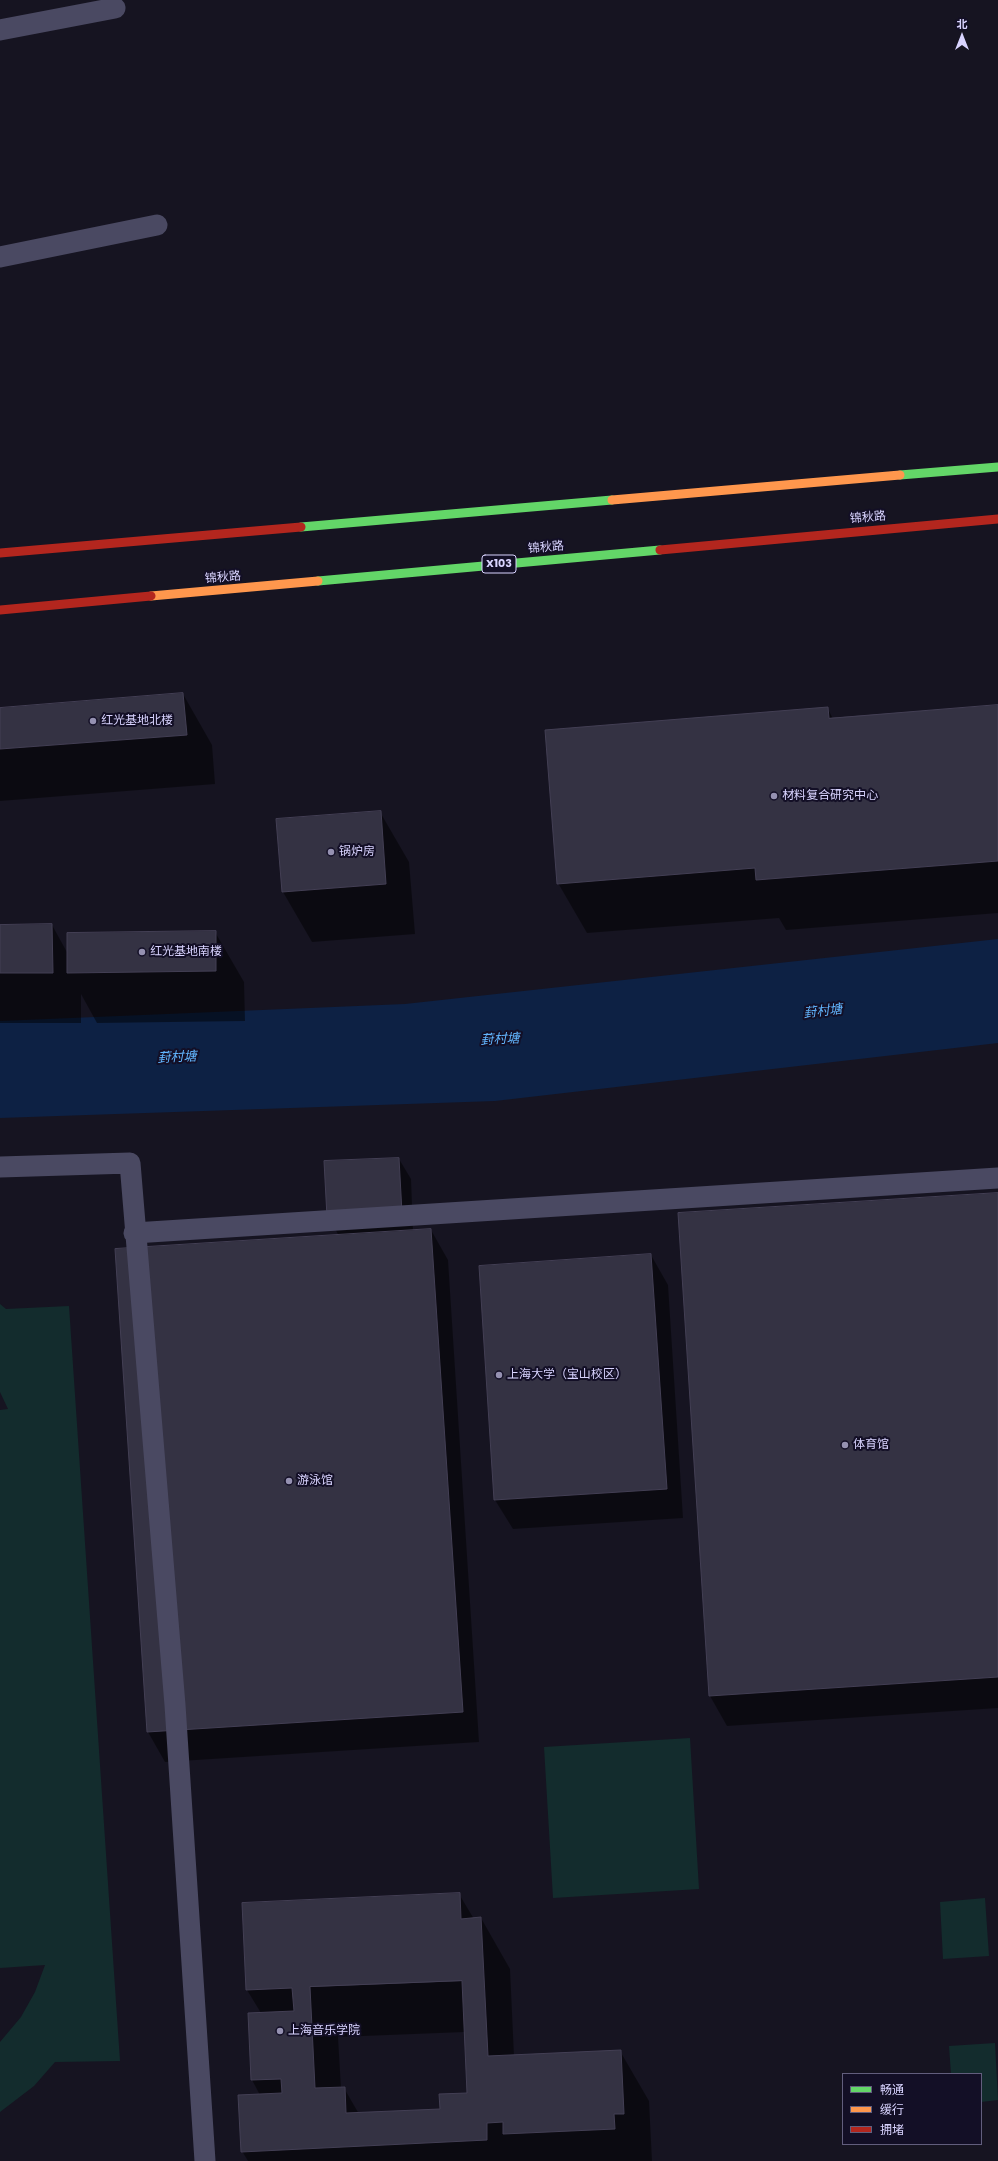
<!DOCTYPE html>
<html>
<head>
<meta charset="utf-8">
<style>
  body { margin:0 }
  #map { position:relative; width:998px; height:2161px; overflow:hidden; background:#161421; font-family:Poppins,"Noto Sans SC",sans-serif }
  canvas { display:block }
  .legend { position:absolute; left:842px; top:2073px; width:140px; height:72px; box-sizing:border-box; background:#130f26; border:1px solid #625e7d; margin:0; padding:5px 7px; list-style:none; font-size:12px; color:#d9d4ff }
  .legend li { display:flex; align-items:center; gap:8px; height:20px }
  .legend b { width:20px; border:1px solid #625e7d }
  .north { position:absolute; left:942px; top:16px; width:40px; height:40px; -webkit-text-stroke:3px #130f26; paint-order:stroke; rotate:0deg; font-size:11px; font-weight:700; line-height:16px; text-align:center; color:#d9d4ff }
  .north::after { content:''; display:block; margin:auto; width:14px; height:18px; background:#d9d4ff; clip-path:polygon(50% 0,100% 100%,50% 72%,0 100%) }
</style>
</head>
<body>
<div id="map">
<canvas width="998" height="2161"></canvas>
<ul class="legend">
<li><b style="height:5px;background:#63d668"></b>畅通</li>
<li><b style="height:5px;background:#ff974d"></b>缓行</li>
<li><b style="height:5px;background:#b3261e"></b>拥堵</li>
</ul>
<div class="north">北</div>
</div>
<script>
const g = document.querySelector('canvas').getContext('2d');
g.lineJoin = 'round';
function paint(path, color) {
  g.fillStyle = color;
  g.fill(path, 'evenodd');
}
function trace(path, color, width, dash) {
  g.strokeStyle = color;
  g.lineWidth = width;
  g.lineCap = dash ? 'butt' : 'round';
  g.setLineDash(dash || []);
  g.stroke(path);
}
function write(font, color, halo, rows, align = 'center') {
  g.font = font + ' Poppins,"Noto Sans SC",sans-serif';
  g.lineWidth = 4;
  g.setLineDash([]);
  g.textBaseline = 'middle';
  g.strokeStyle = halo;
  g.fillStyle = color;
  for (const [text, x, y, turn = 0] of rows) {
    g.save();
    g.translate(x, y);
    g.rotate((+turn || 0) * Math.PI / 180);
    g.textAlign = isNaN(turn) ? turn : align;
    if (halo) g.strokeText(text, 0, 0);
    g.fillText(text, 0, 0);
    g.restore();
  }
}
paint(new Path2D(`
  M0,1304L6,1309L69,1306L120,2061L55,2062L34,2086L0,2112V2042L21,2017L35,1992L45,1965L0,1968V1410L8,1409L0,1392Z
  M690,1738L699,1889L553,1898L544,1747Z
  M985,1898L989,1956L943,1959L940,1902Z
  M995,2043L998,2100L981,2102V2074H951L949,2046Z`), '#132c2d');
paint(new Path2D(`
  M998,939V1043L495,1101L0,1118V1021L405,1004Z`), '#0d2144');
paint(new Path2D(`
  M183,694L212,745L215,784L0,801V709Z
  M998,706V913L786,930L779,918L587,933L558,883L828,709L833,719Z
  M380,812L409,862L415,934L312,942L283,892Z
  M52,925L68,954L215,932L244,982L245,1021L97,1023L81,994V1023H0V926Z
  M399,1159L411,1179L413,1231L431,1230L448,1260L479,1742L165,1762L148,1732L116,1250L339,1236L328,1216Z
  M998,1194V1708L727,1726L710,1696Z
  M651,1255L668,1285L683,1518L513,1529L495,1500Z
  M459,1894L474,1919L481,1918L510,1969L514,2056L620,2051L649,2101L652,2161H248L242,2151L260,2095L252,2080L261,2013L247,1990L243,1904ZM465,2032L468,2094L441,2110L359,2114L344,2088H341L338,2037Z`), '#0007');
const building = new Path2D(`
  M183,693L187,735L0,749V708Z
  M998,705V861L756,880L755,868L557,884L545,730L828,707L829,718Z
  M381,811L386,884L282,892L276,819Z
  M52,924L53,973H0V925Z
  M216,931V971L67,973V933Z
  M399,1158L402,1213L327,1217L324,1161Z
  M998,1193V1677L709,1696L678,1213Z
  M431,1229L463,1712L147,1732L115,1249Z
  M651,1254L667,1489L494,1500L479,1266Z
  M460,1893L461,1919L481,1917L488,2056L621,2050L624,2114H614L615,2129L503,2134V2122L487,2123V2140L241,2152L238,2095L282,2093L281,2079L251,2080L248,2013L294,2011L292,1988L246,1990L242,1903ZM462,1981L467,2093L439,2094L440,2109L346,2113L345,2087L315,2088L310,1987Z`);
paint(building, '#343243');
trace(building, '#433f54', 1);
trace(new Path2D(`
  M0,30L115,8
  M0,257L157,225
  M0,1167L130,1163L175,1705L205,2161
  M134,1233L998,1178`), '#4a4962', 21);
trace(new Path2D(`
  M900,475L998,467
  M301,527L612,500
  M318,581L660,550`), '#63d668', 9);
trace(new Path2D(`
  M612,500L900,475
  M151,596L318,581`), '#ff974d', 9);
trace(new Path2D(`
  M660,550L998,519
  M0,553L301,527
  M0,610L151,596`), '#b3261e', 9);
for (const [x, y, r, color] of [
  [93,721,4,"#9591b1"],
  [774,796,4,"#9591b1"],
  [331,852,4,"#9591b1"],
  [142,952,4,"#9591b1"],
  [499,1375,4,"#9591b1"],
  [845,1445,4,"#9591b1"],
  [289,1481,4,"#9591b1"],
  [280,2031,4,"#9591b1"]
]) {
  const dot = new Path2D();
  dot.arc(x, y, r, 0, 2 * Math.PI);
  g.fillStyle = color;
  g.fill(dot);
  trace(dot, '#130f26', 1.5);
}
for (const [x, y, w] of [
  [499,564,34]
]) {
  const box = new Path2D();
  box.roundRect(x - w / 2, y - 9, w, 18, 3);
  g.fillStyle = '#130f26';
  g.fill(box);
  trace(box, '#d9d4ff', 1);
}
write('bold 11px', '#d9d4ff', null, [
  ["X103",499,564]
]);
write('12px', '#d9d4ff', '#130f26', [
  ["锦秋路",868,518,-5],
  ["锦秋路",546,548,-5],
  ["锦秋路",223,578,-5]
]);
write('12px', '#d9d4ff', '#130f26', [
  ["红光基地北楼",101,721],
  ["材料复合研究中心",782,796],
  ["锅炉房",339,852],
  ["红光基地南楼",150,952],
  ["上海大学（宝山校区）",507,1375],
  ["体育馆",853,1445],
  ["游泳馆",297,1481],
  ["上海音乐学院",288,2031]
], 'left');
write('italic 13px', '#62b6ff', '#130f26', [
  ["葑村塘",823,1012,-7],
  ["葑村塘",500,1040,-3],
  ["葑村塘",177,1058,-3]
]);
</script>
</body>
</html>
